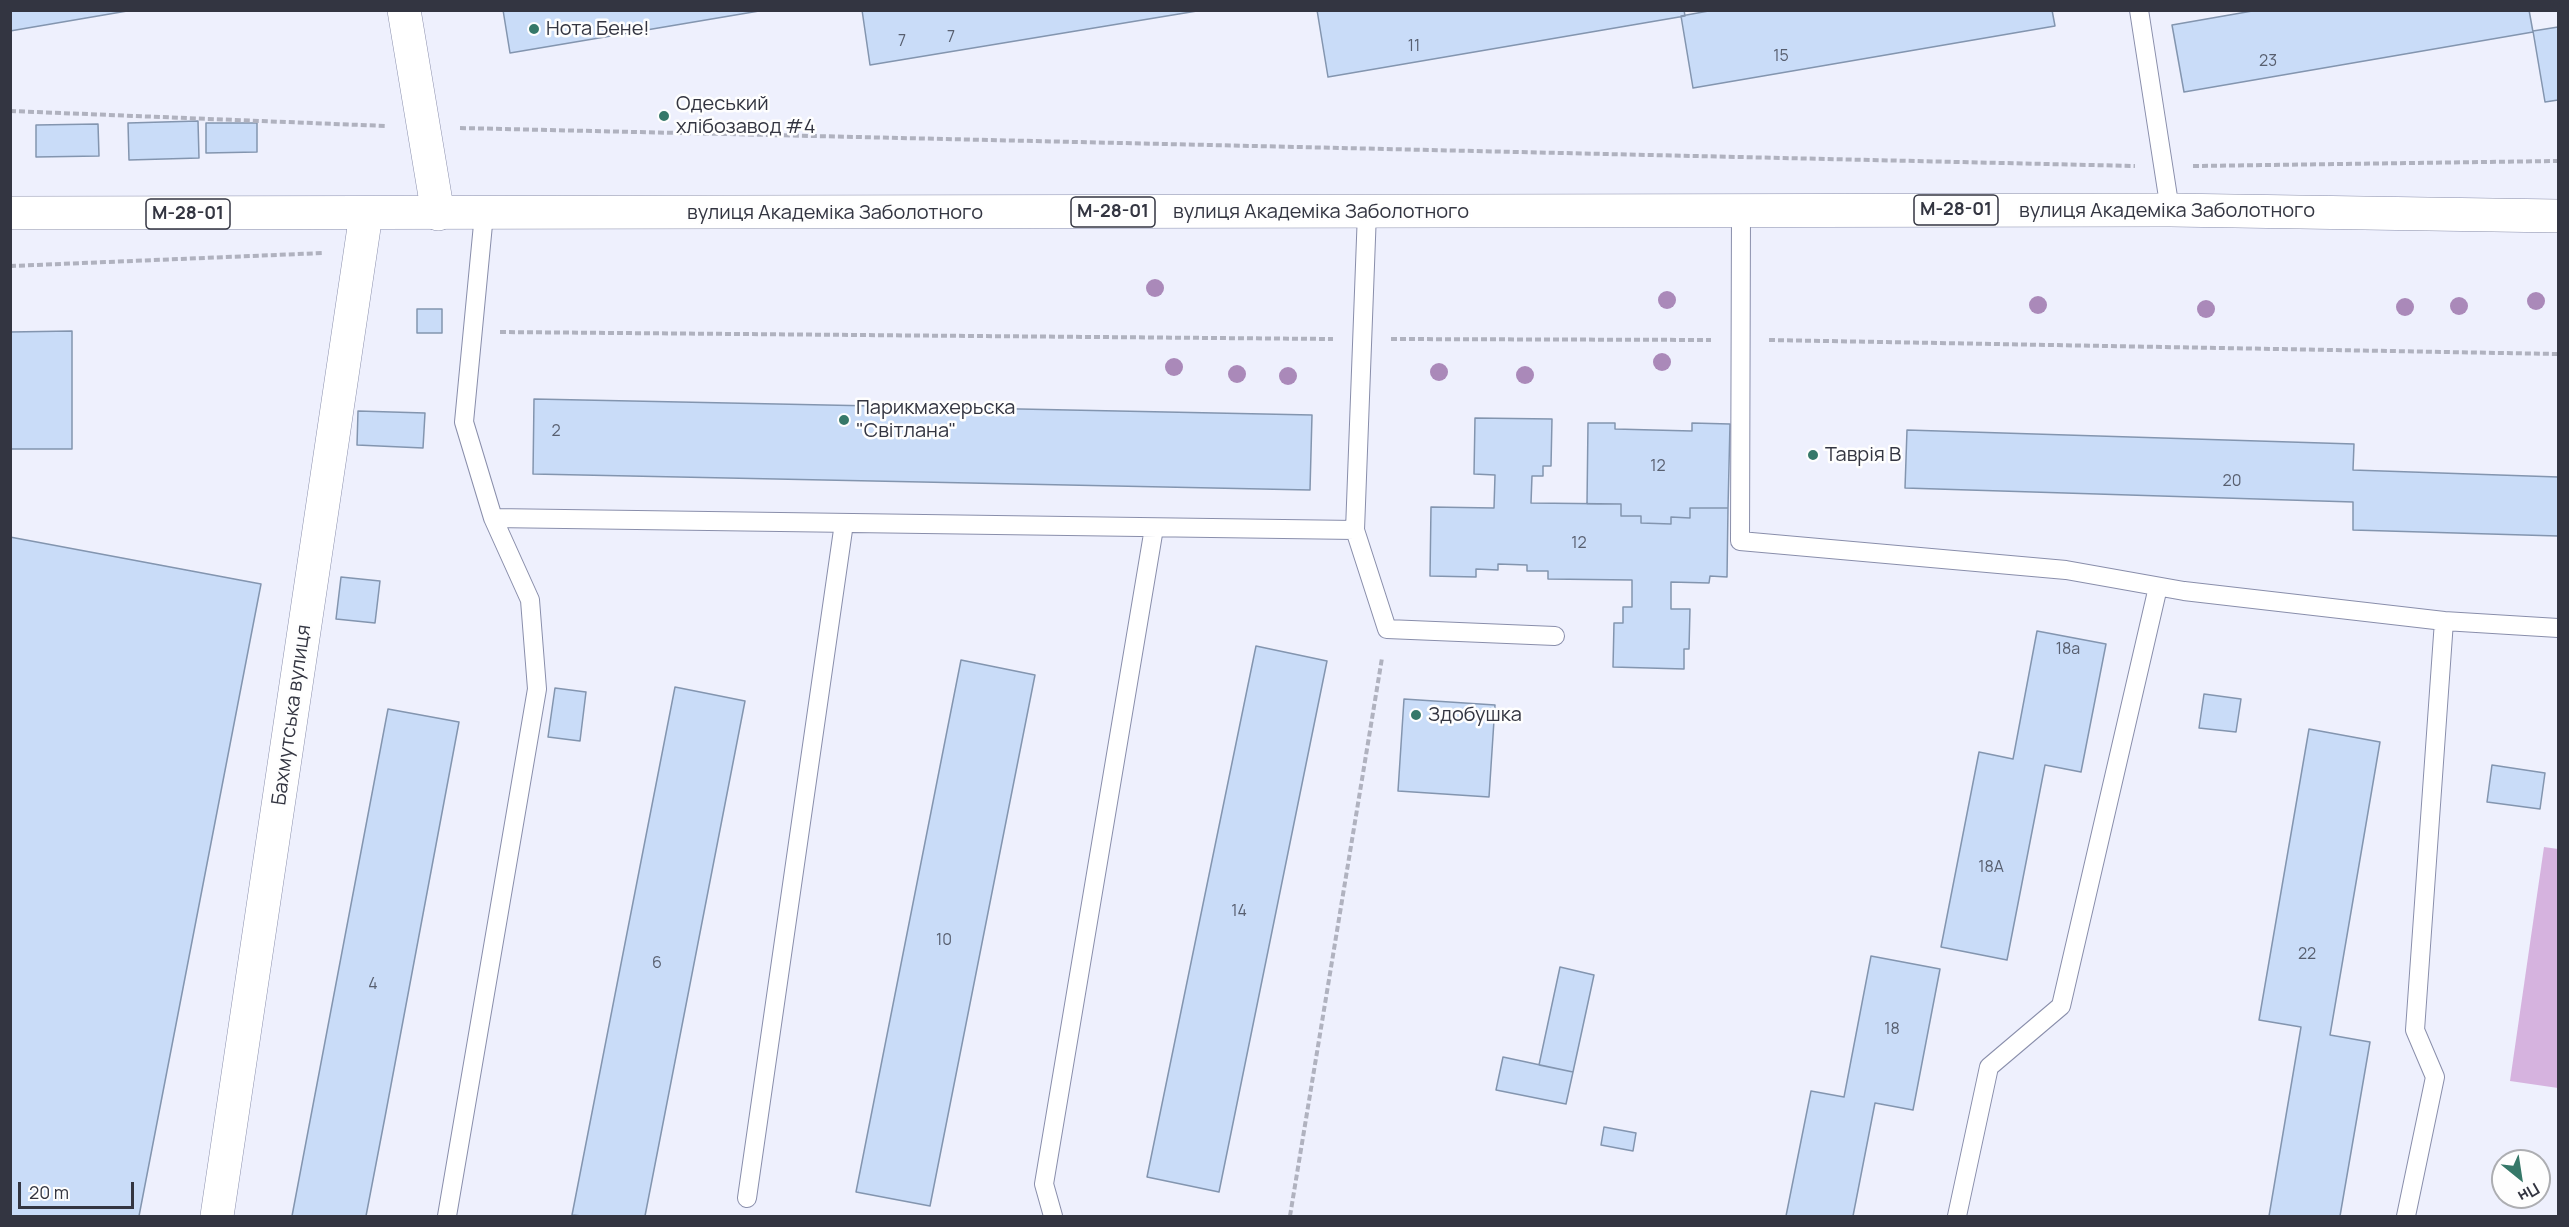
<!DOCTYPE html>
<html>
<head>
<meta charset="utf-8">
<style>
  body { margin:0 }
  #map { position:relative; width:2569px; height:1227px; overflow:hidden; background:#eef0fd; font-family:Manrope,sans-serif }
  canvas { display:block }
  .frame { position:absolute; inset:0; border:12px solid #333541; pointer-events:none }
  .north { position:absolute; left:2491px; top:1149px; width:60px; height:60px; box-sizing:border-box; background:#fefefe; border:2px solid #adaeb2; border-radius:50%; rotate:150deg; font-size:16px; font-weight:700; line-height:24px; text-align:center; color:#333541 }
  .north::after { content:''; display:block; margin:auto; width:21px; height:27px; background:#367869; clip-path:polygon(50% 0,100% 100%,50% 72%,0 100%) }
  .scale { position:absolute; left:18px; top:1182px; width:116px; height:27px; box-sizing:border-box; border:3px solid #333541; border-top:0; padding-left:8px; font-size:18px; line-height:21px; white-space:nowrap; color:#333541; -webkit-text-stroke:4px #fefefe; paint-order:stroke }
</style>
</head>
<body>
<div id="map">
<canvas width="2569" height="1227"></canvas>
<div class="frame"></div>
<div class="north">Пн</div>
<div class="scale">20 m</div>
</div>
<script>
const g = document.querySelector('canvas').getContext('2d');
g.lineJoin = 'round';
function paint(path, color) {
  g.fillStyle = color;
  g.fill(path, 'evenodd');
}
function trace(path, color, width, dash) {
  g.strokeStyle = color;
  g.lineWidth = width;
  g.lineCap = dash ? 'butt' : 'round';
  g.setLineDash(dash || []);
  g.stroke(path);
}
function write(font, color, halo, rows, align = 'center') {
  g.font = font + ' Manrope,sans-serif';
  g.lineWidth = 5;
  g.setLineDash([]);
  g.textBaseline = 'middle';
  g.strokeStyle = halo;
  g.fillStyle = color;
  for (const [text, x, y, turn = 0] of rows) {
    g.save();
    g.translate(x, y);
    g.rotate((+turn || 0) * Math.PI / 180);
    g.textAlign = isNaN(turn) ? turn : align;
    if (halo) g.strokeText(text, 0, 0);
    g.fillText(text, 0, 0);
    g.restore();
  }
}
paint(new Path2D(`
  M2544,847L2558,849V1088L2510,1081Z`), '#d6b3df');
const building = new Path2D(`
  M10,10H133L10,31Z
  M503,10H765L510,53Z
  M862,10H1203L870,65Z
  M1317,10H1684L1685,16L1328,77Z
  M1714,10H2052L2055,26L1693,88L1681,16Z
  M2258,10H2529L2533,32L2184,92L2172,25Z
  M2558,27V100L2545,102L2533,31Z
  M198,121L199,158L129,160L128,123Z
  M206,123H257V152L206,153Z
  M98,124L99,156L36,157V125Z
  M417,309H442V333H417Z
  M72,331V449H10V332Z
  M534,399L1312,415L1310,490L533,474Z
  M358,411L425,413L423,448L357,445Z
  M1475,418L1552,419L1551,466H1543V476H1532L1531,503L1621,504V516H1641V523L1671,524V517L1690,518V508H1728L1727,577L1710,576L1709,583L1671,582V609H1690L1689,649H1684V669L1613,667L1614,623H1623V607H1632V580L1548,579V571H1527V565L1498,564V570L1476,569V577L1430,576L1431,507L1494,508L1495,475L1474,474Z
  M1588,423H1615V429L1692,431V423L1730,424L1728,508H1690V518L1671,517V524L1641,523V516H1621V504H1587Z
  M1907,430L2354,444L2353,470L2558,477V536L2353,530V502L1905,488Z
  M10,537L261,584L139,1216H10Z
  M341,577L380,581L375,623L336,619Z
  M2037,631L2106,644L2081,772L2045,765L2007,960L1941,947L1979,752L2013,759Z
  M1256,646L1327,661L1219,1192L1147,1177Z
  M961,660L1035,675L930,1206L856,1192Z
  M675,687L745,701L645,1216H582L572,1215Z
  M555,688L586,692L580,741L548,737Z
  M2204,694L2241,699L2236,732L2199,728Z
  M1404,699L1495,705L1489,797L1398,791Z
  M388,709L459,722L385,1117L366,1216H292Z
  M2309,729L2380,742L2330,1035L2370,1042L2340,1216H2269L2301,1027L2259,1020Z
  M2492,765L2545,773L2540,809L2487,802Z
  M1871,956L1940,969L1913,1110L1875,1103L1853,1216H1786L1811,1091L1844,1097Z
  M1560,967L1594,975L1573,1072L1539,1065Z
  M1503,1057L1573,1072L1566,1104L1496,1090Z
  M1604,1127L1636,1133L1633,1151L1601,1145Z`);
paint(building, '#c9dcf8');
trace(building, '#8395af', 1.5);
const service = new Path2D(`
  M2139,10L2170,210
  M1741,211L1740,541L2066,570L2184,591L2444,621
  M1367,212L1355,530L1387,629L1555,636
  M493,518L1355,530
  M747,1198L844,523
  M447,1216L537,689L530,600L493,518L464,422L484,214
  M1053,1216L1044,1184L1154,528
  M1957,1216L1989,1067L2061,1006L2158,587
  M2406,1216L2435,1077L2415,1030L2444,621L2558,628`);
const minor = new Path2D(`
  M404,10L438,214
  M217,1216L366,214`);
const trunk = new Path2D(`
  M10,213L2170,210L2558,216`);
trace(service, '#898eab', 20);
trace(minor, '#898eab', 34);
trace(trunk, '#898eab', 34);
trace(new Path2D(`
  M10,111L386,126
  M460,128L2135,166
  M2193,166L2558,161
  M10,266L324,253
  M500,332L1333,339
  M1391,339L1711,340
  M1769,340L2558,354
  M1290,1216L1382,658`), '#b0b2bf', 4, [6, 3]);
trace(service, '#fff', 18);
trace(minor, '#fff', 33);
trace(trunk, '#fff', 33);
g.fillStyle = '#aa89b9';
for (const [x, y] of [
  [1155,288],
  [1667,300],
  [2536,301],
  [2038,305],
  [2459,306],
  [2405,307],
  [2206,309],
  [1662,362],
  [1174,367],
  [1439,372],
  [1237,374],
  [1525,375],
  [1288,376]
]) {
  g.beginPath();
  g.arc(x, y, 9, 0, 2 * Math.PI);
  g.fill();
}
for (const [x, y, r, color] of [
  [534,29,6,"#367869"],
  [664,116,6,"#367869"],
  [844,420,6,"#367869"],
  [1813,455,6,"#367869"],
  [1416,715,6,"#367869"]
]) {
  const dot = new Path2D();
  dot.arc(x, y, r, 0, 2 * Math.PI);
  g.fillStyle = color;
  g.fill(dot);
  trace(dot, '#fefefe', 2);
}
write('16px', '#585f6f', null, [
  ["7",951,38],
  ["7",902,42],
  ["11",1414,47],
  ["15",1781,57],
  ["23",2268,62],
  ["2",556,432],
  ["12",1658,467],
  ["20",2232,482],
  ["12",1579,544],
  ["18а",2068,650],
  ["18А",1991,868],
  ["14",1239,912],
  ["10",944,941],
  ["22",2307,955],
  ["6",657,964],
  ["4",373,985],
  ["18",1892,1030]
]);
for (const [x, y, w] of [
  [1956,210,84],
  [1113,212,84],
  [188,214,84]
]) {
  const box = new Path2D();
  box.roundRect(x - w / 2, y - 15, w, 30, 4.5);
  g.fillStyle = '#fefefe';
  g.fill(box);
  trace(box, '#333541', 1.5);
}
write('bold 18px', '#333541', null, [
  ["М-28-01",1956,210],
  ["М-28-01",1113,212],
  ["М-28-01",188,214]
]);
write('20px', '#333541', '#fefefe', [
  ["Нота Бене!",546,29],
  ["Одеський",676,104],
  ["хлібозавод #4",676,127],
  ["Парикмахерьска",856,408],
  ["\"Світлана\"",856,431],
  ["Таврія В",1825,455],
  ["Здобушка",1428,715]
], 'left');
write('20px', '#333541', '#fefefe', [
  ["вулиця Академіка Заболотного",2167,211],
  ["вулиця Академіка Заболотного",1321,212],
  ["вулиця Академіка Заболотного",835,213],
  ["Бахмутська вулиця",292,715,-82]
]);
</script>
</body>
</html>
